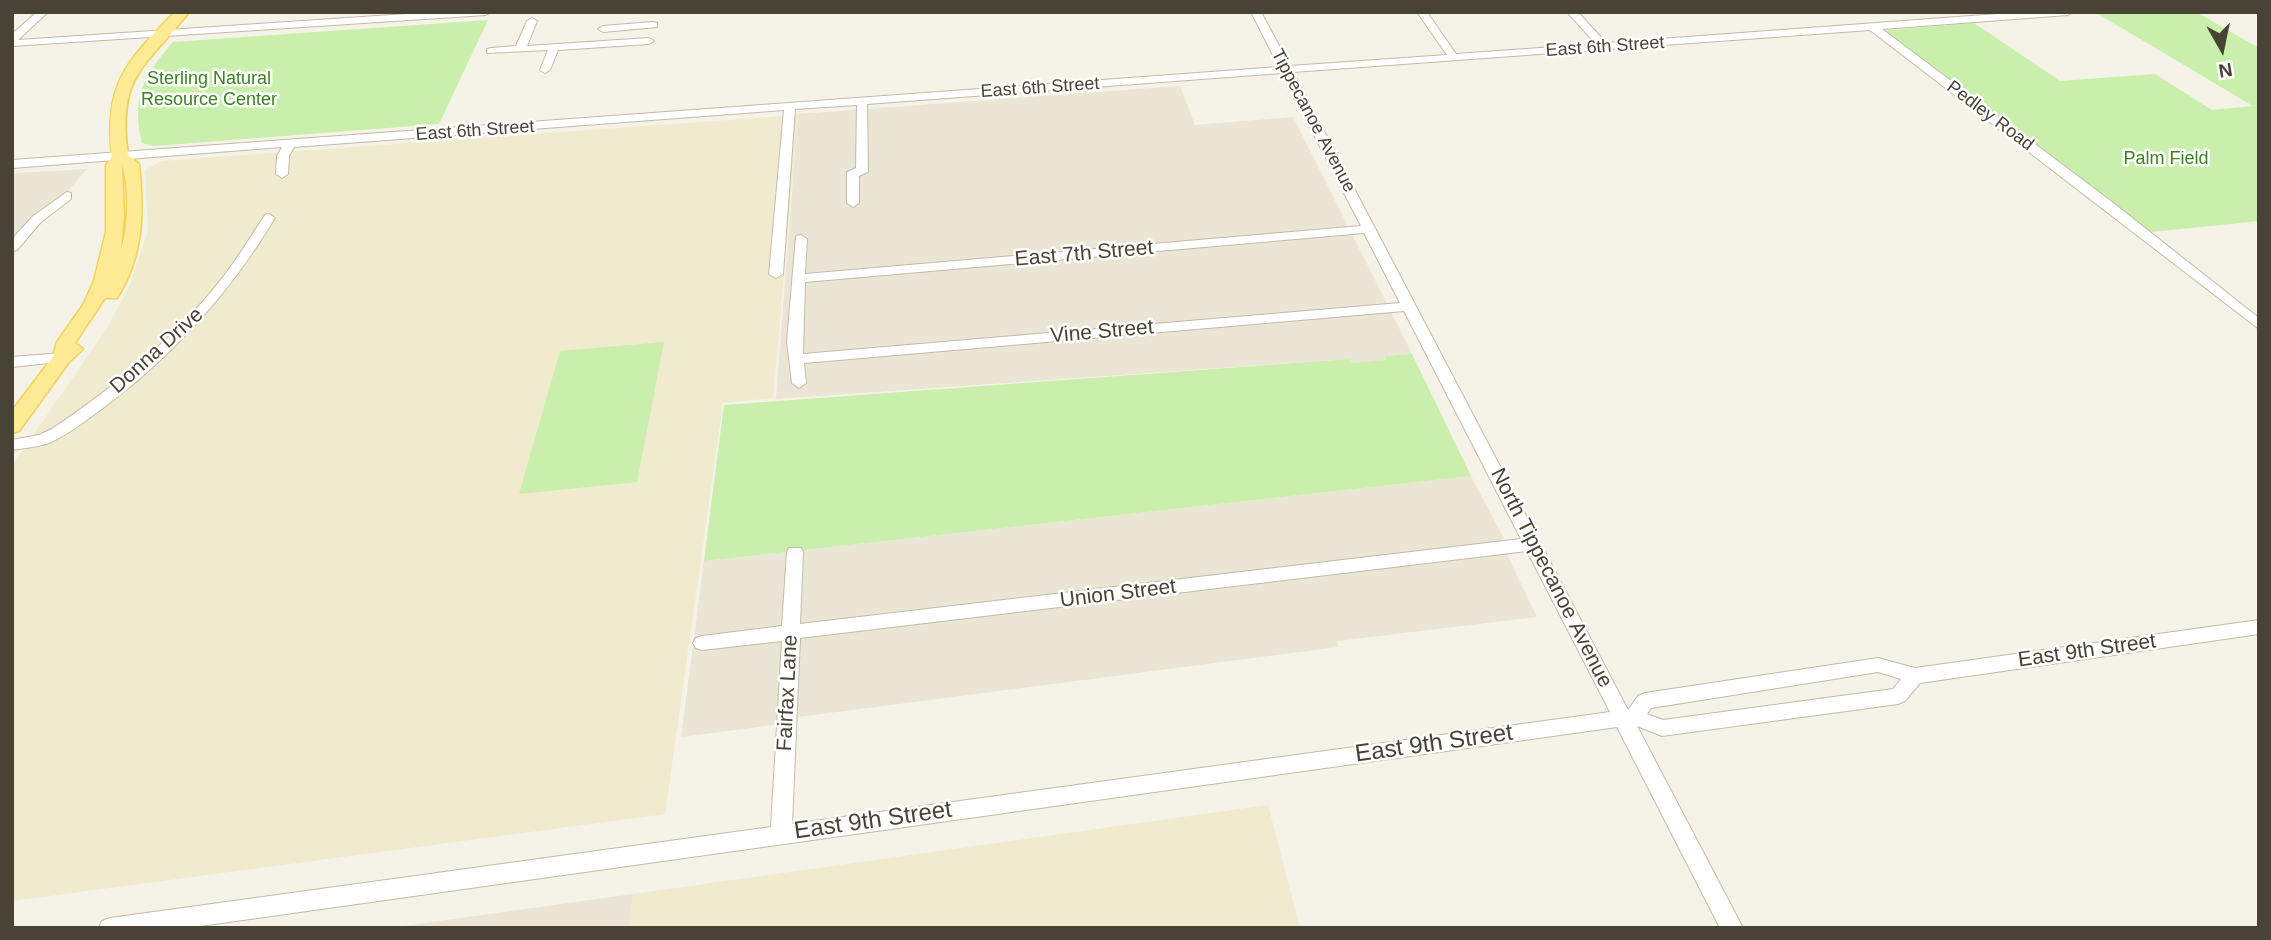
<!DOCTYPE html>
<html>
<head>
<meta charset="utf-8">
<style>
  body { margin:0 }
  #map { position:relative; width:2271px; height:940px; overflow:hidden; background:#f5f2e7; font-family:Helvetica,sans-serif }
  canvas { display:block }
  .frame { position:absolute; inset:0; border:14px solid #494335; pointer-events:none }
  .north { position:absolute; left:2187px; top:14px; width:70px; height:70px; -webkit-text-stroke:5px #fff; paint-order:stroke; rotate:171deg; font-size:19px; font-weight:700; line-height:28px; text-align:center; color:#494335 }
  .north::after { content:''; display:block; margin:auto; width:24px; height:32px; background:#494335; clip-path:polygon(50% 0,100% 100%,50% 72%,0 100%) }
</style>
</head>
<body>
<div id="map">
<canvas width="2271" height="940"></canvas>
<div class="frame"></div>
<div class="north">N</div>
</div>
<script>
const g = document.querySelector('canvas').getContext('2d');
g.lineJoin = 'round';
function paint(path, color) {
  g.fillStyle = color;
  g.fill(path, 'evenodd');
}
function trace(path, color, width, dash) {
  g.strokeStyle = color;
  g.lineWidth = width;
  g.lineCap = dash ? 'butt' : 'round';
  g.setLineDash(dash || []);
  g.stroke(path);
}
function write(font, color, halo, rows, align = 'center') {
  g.font = font + ' Helvetica,sans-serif';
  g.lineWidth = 5;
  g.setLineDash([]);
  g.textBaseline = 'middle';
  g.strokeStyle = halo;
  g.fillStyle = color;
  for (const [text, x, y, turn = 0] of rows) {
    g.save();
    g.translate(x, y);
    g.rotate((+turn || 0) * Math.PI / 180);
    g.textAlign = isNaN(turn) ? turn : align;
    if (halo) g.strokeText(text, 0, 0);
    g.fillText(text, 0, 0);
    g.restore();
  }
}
paint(new Path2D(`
  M1180,86L1195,125L1293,117L1412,354L1386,356L1387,360L1351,363L1349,359L776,399L798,114Z
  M87,169L12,257V175L15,173Z
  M1471,476L1504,539L1500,540L1537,617L1337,641L1338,647L775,720L774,725L681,737L704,561Z
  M633,894L629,928H389Z`), '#eae5d4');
paint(new Path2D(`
  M798,115L773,398L723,403L665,814L12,901V466L107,328L130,285L148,231L145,170L162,161Z
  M1268,805L1300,928H629L633,894Z`), '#f0eacf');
paint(new Path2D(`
  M2116,12H2196L2259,48V221L2152,232L1880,31L1974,23L2060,81L2155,74L2212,110L2253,106L2098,14Z
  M488,20L439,124L154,146L142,143C131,98 144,75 173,42Z
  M664,342L637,482L519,494L560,351Z
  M1412,354L1471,476L704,561L724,405L1350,359L1351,363L1386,360V356Z`), '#caeeab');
const minor = new Path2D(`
  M37,12H48L18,40L437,12H491L486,15L12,46V34Z
  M1251,12H1261L1290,66L1447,55L1417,12H1427L1456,54L1596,44L1567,12H1578L1606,43L2025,12H2073L2068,15L1882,29L2112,202L2259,318V329L1870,30L1293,72L1628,710L1638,696L1645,693L1878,658L1915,668L2259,620V634L1920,683L1905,701L1898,704L1662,736L1637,726L1743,928H1720L1617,727L186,928H99L102,921L110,918L771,827L782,641L702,650L696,648L693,643L696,638L702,636L782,626L787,552L789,548H801L803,552L800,624L1521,539L1404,311L804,363L806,383L799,388L792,383L787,342L796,236L801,235L807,239L805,274L1361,226L1282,73L867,104L868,172L859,176V203L853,207L847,203V172L856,168L857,105L795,109L783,274L776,278L769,274L784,110L294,147L289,156L288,174L282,178L276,174L277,156L282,147L12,168V160L1279,67ZM1364,233L1400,303L803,354L805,282ZM1527,551L1610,712L792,824L800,638ZM1878,672L1901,679L1893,689L1663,720L1647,714L1651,708Z
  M532,18L537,21L527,46L649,38L654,41L649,44L558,50L550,70L545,73L540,70L548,50L487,53V49L491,48L516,46L527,21Z
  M653,22L657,23V27L603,32L598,29L603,26Z
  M67,192L71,193V199L41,222L17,250L12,251V239L33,216Z
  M269,214L275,218C231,291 176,353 107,405C89,418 70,434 49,443C38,447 24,448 12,450V440L39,435L52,429C115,386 176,338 223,277C238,258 251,236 265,215Z
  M62,353L69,358L67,361L12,367V357Z`);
const major = new Path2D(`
  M175,12H189C145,68 117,75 128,155L139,164C144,211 144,256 117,298H105L75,343L83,349L69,362L19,431L12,433V411L53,357L57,342L83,305L94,281L106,232V165L112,157C104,83 126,62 175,12ZM122,165C130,189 128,225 121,250L124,216Z`);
trace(minor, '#c2bba8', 2);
trace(major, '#f1d158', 3);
paint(minor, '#fff');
paint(major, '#ffea96');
write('18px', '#494335', '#fff', [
  ["East 6th Street",1605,47,-4],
  ["East 6th Street",1040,88,-4],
  ["Pedley Road",1990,116,37],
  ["Tippecanoe Avenue",1313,121,62],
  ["East 6th Street",475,131,-4]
]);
write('18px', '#3d8221', '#fff', [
  ["Sterling Natural",209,79],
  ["Resource Center",209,100],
  ["Palm Field",2166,159]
]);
write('21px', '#494335', '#fff', [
  ["East 7th Street",1084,254,-5],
  ["Vine Street",1102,332,-5],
  ["Donna Drive",157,351,-42],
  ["North Tippecanoe Avenue",1551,578,63],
  ["Union Street",1118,594,-7],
  ["East 9th Street",2087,651,-8],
  ["Fairfax Lane",788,693,-87]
]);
write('24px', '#494335', '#fff', [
  ["East 9th Street",1434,744,-8],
  ["East 9th Street",873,821,-8]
]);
</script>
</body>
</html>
